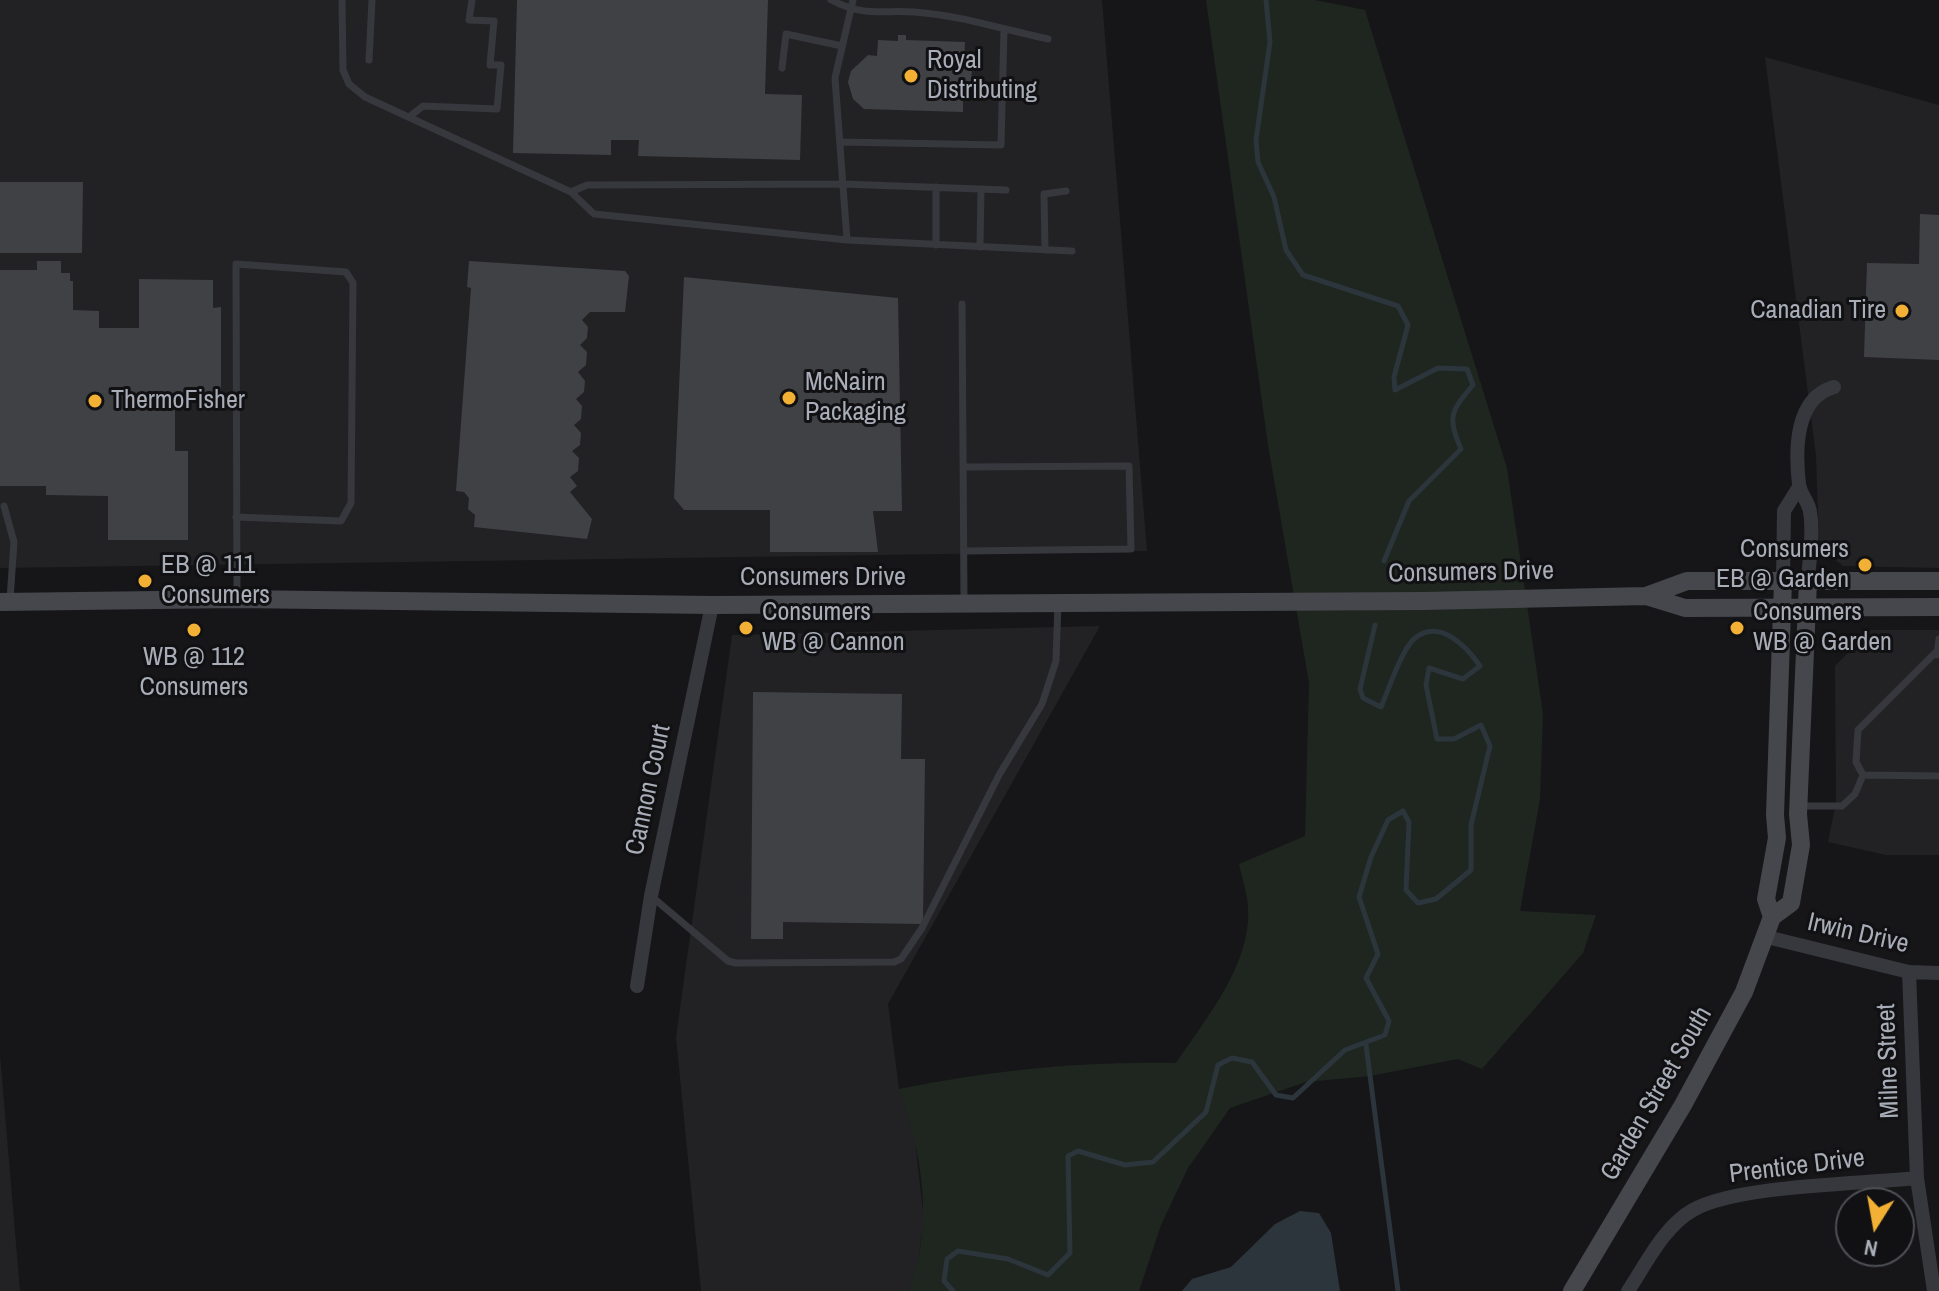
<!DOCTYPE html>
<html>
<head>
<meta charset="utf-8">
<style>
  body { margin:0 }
  #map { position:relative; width:1939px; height:1291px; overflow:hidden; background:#161618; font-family:"Archivo Narrow",sans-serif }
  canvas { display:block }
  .north { position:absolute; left:1835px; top:1187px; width:80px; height:80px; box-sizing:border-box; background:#111113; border:2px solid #4d4f55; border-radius:50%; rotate:191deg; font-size:22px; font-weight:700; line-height:32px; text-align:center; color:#a8adb8 }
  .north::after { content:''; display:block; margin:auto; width:28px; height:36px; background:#f2b134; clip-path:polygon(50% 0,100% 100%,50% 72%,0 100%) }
</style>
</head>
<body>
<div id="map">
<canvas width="1939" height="1291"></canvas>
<div class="north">N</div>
</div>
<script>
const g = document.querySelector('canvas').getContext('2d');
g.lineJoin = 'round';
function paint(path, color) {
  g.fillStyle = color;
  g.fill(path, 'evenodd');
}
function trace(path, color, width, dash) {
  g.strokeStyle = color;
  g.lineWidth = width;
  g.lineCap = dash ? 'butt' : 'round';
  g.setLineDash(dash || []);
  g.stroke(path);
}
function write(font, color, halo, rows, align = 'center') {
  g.font = font + ' "Archivo Narrow",sans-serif';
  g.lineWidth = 6;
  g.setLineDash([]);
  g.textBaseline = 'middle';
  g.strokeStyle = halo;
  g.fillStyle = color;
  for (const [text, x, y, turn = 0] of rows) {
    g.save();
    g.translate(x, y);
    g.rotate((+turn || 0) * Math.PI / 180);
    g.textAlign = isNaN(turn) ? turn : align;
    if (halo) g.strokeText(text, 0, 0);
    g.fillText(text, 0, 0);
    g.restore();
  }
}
paint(new Path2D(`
  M0,0H1102L1147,551L0,568Z
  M1765,57L1939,105V568L1843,566L1824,551L1819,539L1816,456Z
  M1100,626L888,1004L899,1089L914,1131L924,1221L916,1273L908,1291H701L676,1037L732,635Z
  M1871,630H1939V855H1886L1828,842L1836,802L1835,666Z
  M0,1055L20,1291H0Z`), '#222225');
paint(new Path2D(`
  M1206,0H1315L1365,10L1507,468L1543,714L1540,799L1520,911L1596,915L1583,953L1482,1069L1458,1059L1370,1076L1306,1082L1230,1108L1188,1168L1161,1225L1139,1291H908C935,1228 922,1152 899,1089C991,1070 1082,1061 1176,1063C1206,1018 1252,964 1248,907C1247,892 1242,878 1239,864L1305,836L1309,683L1268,445Z`), '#1e261f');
paint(new Path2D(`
  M1300,1211L1319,1213L1331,1233L1340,1291H1182L1192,1279L1231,1267L1275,1224Z`), '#2c353c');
trace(new Path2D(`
  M1266,0L1270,42L1256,140L1258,162L1274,197L1286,250L1303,275L1398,306L1408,325L1394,377L1395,390L1438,368L1467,369L1473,385C1451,411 1447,416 1461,449L1409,501L1384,561
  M1366,1045L1398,1291
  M953,1291L944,1281L947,1259L958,1251L1008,1259L1048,1275L1070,1253L1068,1156L1078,1151L1125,1165L1153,1162L1206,1112L1218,1065L1232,1058L1252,1062L1276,1095L1293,1098L1345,1050L1385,1035L1389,1021L1366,978L1378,954L1359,897L1371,857L1388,820L1403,811L1409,822L1406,890L1418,903L1436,899L1471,870V825L1490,746L1481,725L1454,739H1437L1426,685L1429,668L1463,679L1480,666C1467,647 1439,617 1414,639C1402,649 1388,691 1381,707L1363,698L1360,689L1375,625`), '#2c353c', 5);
paint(new Path2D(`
  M517,0H768L765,94L802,95L800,160L638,156L639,140H611V155L513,153Z
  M898,35H906V40L965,42L964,64H972L971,88H963V112L864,109L853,99L848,82L851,71L868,55L877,56L878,40L898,41Z
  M0,182H83L82,253H0Z
  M1920,214L1939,215V360L1864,357L1867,263L1919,264Z
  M37,261H61V273H70V281H73V310L99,311V328H139V279L213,280V308L221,307V397H190V406H175V451H188V540H108V496L46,495V486H0V270H37Z
  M469,261L625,271L629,276L625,312H590L582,320L588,327L587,338L580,345L587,352L586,365L578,372L585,381L584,392L576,399L582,406L581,419L574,425L581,433L580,445L572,451L579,458L578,471L570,477L577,486L570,492L592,519L587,539L474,527L475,515L468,509L469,498L464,492L456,491L471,288L467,287Z
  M684,277L898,298L902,511H873L878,552H770V510H684L674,498Z
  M753,692L902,694L901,759H925L923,924L783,922V939H751Z`), '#404145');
trace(new Path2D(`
  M342,0L343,70L349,84L365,97L571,192L594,214L847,240L835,78L853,0
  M831,0C864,17 880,10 914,12C959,15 1005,30 1048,39
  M369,60L372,0
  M782,68L786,34L842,46
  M409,117L423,106L497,109L501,65H490L494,21L469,20L472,0
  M840,142L1001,145L1004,30
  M936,187V245
  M571,192L587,185L843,184L1006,190
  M847,240L1072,251
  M980,247L981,189
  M1045,250L1044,194L1066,191
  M962,304L964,601
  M963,467L1129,466L1131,549L964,551
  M4,506L14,542L10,599
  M236,517L341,521L351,503L353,283L346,272L236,264C236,375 236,486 237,597
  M1937,655L1939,639
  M1863,775L1856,762L1858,730L1935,653
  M1863,775L1939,776
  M1799,806H1842L1855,794L1863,775
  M651,896L728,961L736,963L894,962L901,959L922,928L999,775L1042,704L1056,661L1058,602`), '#37383d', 7);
trace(new Path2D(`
  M1783,581L1784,511L1799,487
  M1808,581C1809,560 1814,534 1810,512C1809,502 1800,494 1799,484C1795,450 1795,398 1834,387
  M1767,937L1909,972L1939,973
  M1909,972L1917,1178L1934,1291
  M637,986L651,896L712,605
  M1628,1291C1646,1264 1664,1226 1693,1210C1737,1185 1862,1184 1917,1178`), '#37383d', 14);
trace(new Path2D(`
  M1646,596L1685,608L1939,607
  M0,602L237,599L712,605L1424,601L1646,596L1687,581H1939
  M1772,917L1791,903L1801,845L1798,814L1808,581
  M1572,1291L1683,1105L1744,992L1772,917L1766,899L1777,838L1775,815L1783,581`), '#45474d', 18);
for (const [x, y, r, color] of [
  [911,76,8,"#f2b134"],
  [1902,311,8,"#f2b134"],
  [789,398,8,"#f2b134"],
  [95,401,8,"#f2b134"],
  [1865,565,8,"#f2b134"],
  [145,581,8,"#f2b134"],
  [746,628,8,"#f2b134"],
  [1737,628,8,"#f2b134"],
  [194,630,8,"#f2b134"]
]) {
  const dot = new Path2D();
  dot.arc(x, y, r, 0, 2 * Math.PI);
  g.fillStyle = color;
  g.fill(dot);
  trace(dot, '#111113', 3);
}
write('26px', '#a8adb8', '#111113', [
  ["Royal",927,61],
  ["Distributing",927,91],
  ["Canadian Tire",1886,311,"right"],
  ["McNairn",805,383],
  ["Packaging",805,413],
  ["ThermoFisher",111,401],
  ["Consumers",1849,550,"right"],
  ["EB @ Garden",1849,580,"right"],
  ["EB @ 111",161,566],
  ["Consumers",161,596],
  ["Consumers",762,613],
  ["WB @ Cannon",762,643],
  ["Consumers",1753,613],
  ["WB @ Garden",1753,643],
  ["WB @ 112",194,658,"center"],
  ["Consumers",194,688,"center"]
], 'left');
write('26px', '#a8adb8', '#111113', [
  ["Consumers Drive",1471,573,-1],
  ["Consumers Drive",823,578],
  ["Cannon Court",649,790,-78],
  ["Irwin Drive",1858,934,13],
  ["Milne Street",1889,1061,-92],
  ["Garden Street South",1657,1094,-60],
  ["Prentice Drive",1797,1167,-7]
]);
</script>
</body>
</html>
